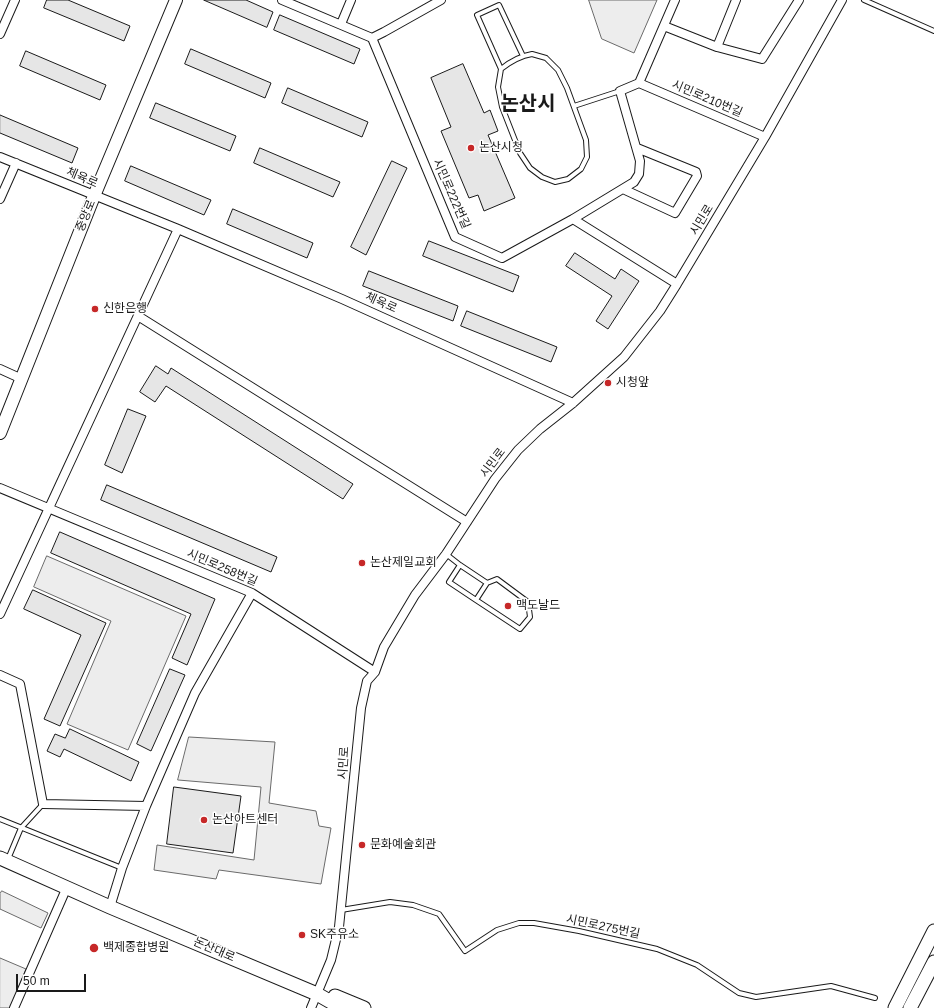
<!DOCTYPE html>
<html>
<head>
<meta charset="utf-8">
<style>
  body { margin:0 }
  #map { position:relative; width:934px; height:1008px; overflow:hidden; background:#fff; font-family:Arial,sans-serif }
  canvas { display:block }
  .scale { position:absolute; left:16px; top:974px; width:70px; height:18px; box-sizing:border-box; border:2px solid #1a1a1a; border-top:0; padding-left:5px; font-size:12px; line-height:14px; white-space:nowrap; color:#1a1a1a; -webkit-text-stroke:3px #fff; paint-order:stroke }
</style>
</head>
<body>
<div id="map">
<canvas width="934" height="1008"></canvas>
<div class="scale">50 m</div>
</div>
<script>
const g = document.querySelector('canvas').getContext('2d');
g.lineJoin = 'round';
function paint(path, color) {
  g.fillStyle = color;
  g.fill(path, 'evenodd');
}
function trace(path, color, width, dash) {
  g.strokeStyle = color;
  g.lineWidth = width;
  g.lineCap = dash ? 'butt' : 'round';
  g.setLineDash(dash || []);
  g.stroke(path);
}
function write(font, color, halo, rows, align = 'center') {
  g.font = font + ' Arial,"Noto Sans KR",sans-serif';
  g.lineWidth = 3;
  g.setLineDash([]);
  g.textBaseline = 'middle';
  g.strokeStyle = halo;
  g.fillStyle = color;
  for (const [text, x, y, turn = 0] of rows) {
    g.save();
    g.translate(x, y);
    g.rotate((+turn || 0) * Math.PI / 180);
    g.textAlign = isNaN(turn) ? turn : align;
    if (halo) g.strokeText(text, 0, 0);
    g.fillText(text, 0, 0);
    g.restore();
  }
}
const built = new Path2D(`
  M589,0H657L634,53L602,39Z
  M47,556L186,616L128,750L67,724L111,621L34,587Z
  M189,737L275,742L269,803L316,811L319,826L331,828L321,884L219,870L216,879L154,870L157,845L254,860L261,787L178,780Z
  M2,891L48,913L41,928L0,909V894Z
  M0,958L26,969L10,1008H0Z`);
paint(built, '#ededed');
trace(built, '#6a6a6a', 1);
const building = new Path2D(`
  M47,0H68L130,26L124,41L44,8Z
  M204,0H246L273,12L267,27Z
  M280,15L360,49L354,64L274,30Z
  M191,49L271,83L265,98L185,64Z
  M26,51L106,85L100,100L20,66Z
  M463,64L484,113L490,110L498,131L488,135L515,198L484,211L478,195L469,198L441,131L451,127L431,78Z
  M288,88L368,122L362,137L282,103Z
  M156,103L236,136L230,151L150,118Z
  M0,115L78,148L72,163L0,133Z
  M260,148L340,182L333,197L254,163Z
  M392,161L407,168L366,255L351,247Z
  M131,166L211,200L204,215L125,181Z
  M233,209L313,243L307,258L227,224Z
  M429,241L519,276L513,292L423,256Z
  M575,253L615,279L621,269L639,281L608,329L596,321L612,296L566,266Z
  M369,271L458,306L453,321L363,286Z
  M467,311L557,347L551,362L461,326Z
  M156,366L168,374L171,368L353,484L343,499L166,386L155,402L140,392Z
  M128,409L146,416L122,473L105,465Z
  M107,485L277,557L271,572L101,500Z
  M60,532L215,599L187,665L172,658L191,614L51,553Z
  M33,590L106,623L60,726L44,719L81,635L24,609Z
  M170,669L185,675L151,751L137,744Z
  M70,729L139,762L131,781L64,749L60,757L47,751L55,734L65,738Z
  M174,787L241,796L233,853L167,844Z`);
paint(building, '#e6e6e6');
trace(building, '#1a1a1a', 1);
const lane = new Path2D(`
  M864,0L934,31
  M532,54L546,58L558,70L567,88L586,140L587,157L581,169L568,179L555,182L542,177L530,168L520,153L502,107L498,87L501,69C511,61 520,56 532,54Z
  M501,69L477,15L499,5L523,56
  M574,106L620,91
  M446,554L460,565L487,583L476,600L449,582L460,565
  M476,600L520,629L530,617L528,602L497,579L487,583
  M0,819L122,868
  M8,859L21,828L43,804
  M341,910L390,902L413,905L439,914L465,951L497,930L519,923H534L579,931L657,949L697,965L739,993L756,997L831,986L875,998`);
const street = new Path2D(`
  M282,0L372,38L455,237L502,258L573,219L634,182L639,174L640,161L620,91L639,83L675,0
  M341,24L351,0
  M664,26L717,47L762,59L799,0
  M0,34L15,0
  M372,38L384,32L441,0
  M717,47L736,0
  M639,83L765,137
  M0,157L178,229L342,299L573,403
  M623,189L675,213L697,176L696,172L637,148
  M0,199L16,163
  M573,219L677,284
  M138,316L467,522
  M0,369L22,379
  M0,488L252,593L375,672
  M0,614L178,229
  M0,675L20,684L43,804L146,806
  M110,907L122,868L146,806L195,693L252,593
  M14,1008L67,887
  M311,1008L331,960L339,927L361,708L367,681L375,672L384,647L415,595L446,554L495,479L518,450L540,429L573,403L624,357L660,311L677,284L765,137L842,0`);
const secondary = new Path2D(`
  M0,433L94,196L176,0`);
const primary = new Path2D(`
  M0,858L110,907L317,994L331,1002L344,1008
  M335,996L364,1008
  M895,1008L934,931
  M910,1008L934,962`);
trace(lane, '#1a1a1a', 6);
trace(street, '#1a1a1a', 10);
trace(secondary, '#1a1a1a', 14);
trace(primary, '#1a1a1a', 15);
trace(lane, '#fff', 4);
trace(street, '#fff', 8);
trace(secondary, '#fff', 12);
trace(primary, '#fff', 13);
for (const [x, y, r, color] of [
  [471,148,4,"#c62828"],
  [95,309,4,"#c62828"],
  [608,383,4,"#c62828"],
  [362,563,4,"#c62828"],
  [508,606,4,"#c62828"],
  [204,820,4,"#c62828"],
  [362,845,4,"#c62828"],
  [302,935,4,"#c62828"],
  [94,948,5,"#c62828"]
]) {
  const dot = new Path2D();
  dot.arc(x, y, r, 0, 2 * Math.PI);
  g.fillStyle = color;
  g.fill(dot);
  trace(dot, '#fff', 1.5);
}
write('12px', '#1a1a1a', '#fff', [
  ["시민로210번길",707,99,23],
  ["체육로",82,178,23],
  ["시민로222번길",451,194,66],
  ["중앙로",86,216,-68],
  ["시민로",702,220,-59],
  ["체육로",381,303,24],
  ["시민로",493,463,-53],
  ["시민로258번길",222,568,23],
  ["시민로",344,763,-86],
  ["시민로275번길",603,927,12],
  ["논산대로",214,950,23]
]);
write('12px', '#1a1a1a', '#fff', [
  ["논산시청",479,148],
  ["신한은행",103,309],
  ["시청앞",616,383],
  ["논산제일교회",370,563],
  ["맥도날드",516,606],
  ["논산아트센터",212,820],
  ["문화예술회관",370,845],
  ["SK주유소",310,935],
  ["백제종합병원",103,948]
], 'left');
write('bold 20px', '#1a1a1a', '#fff', [
  ["논산시",528,104]
]);
</script>
</body>
</html>
